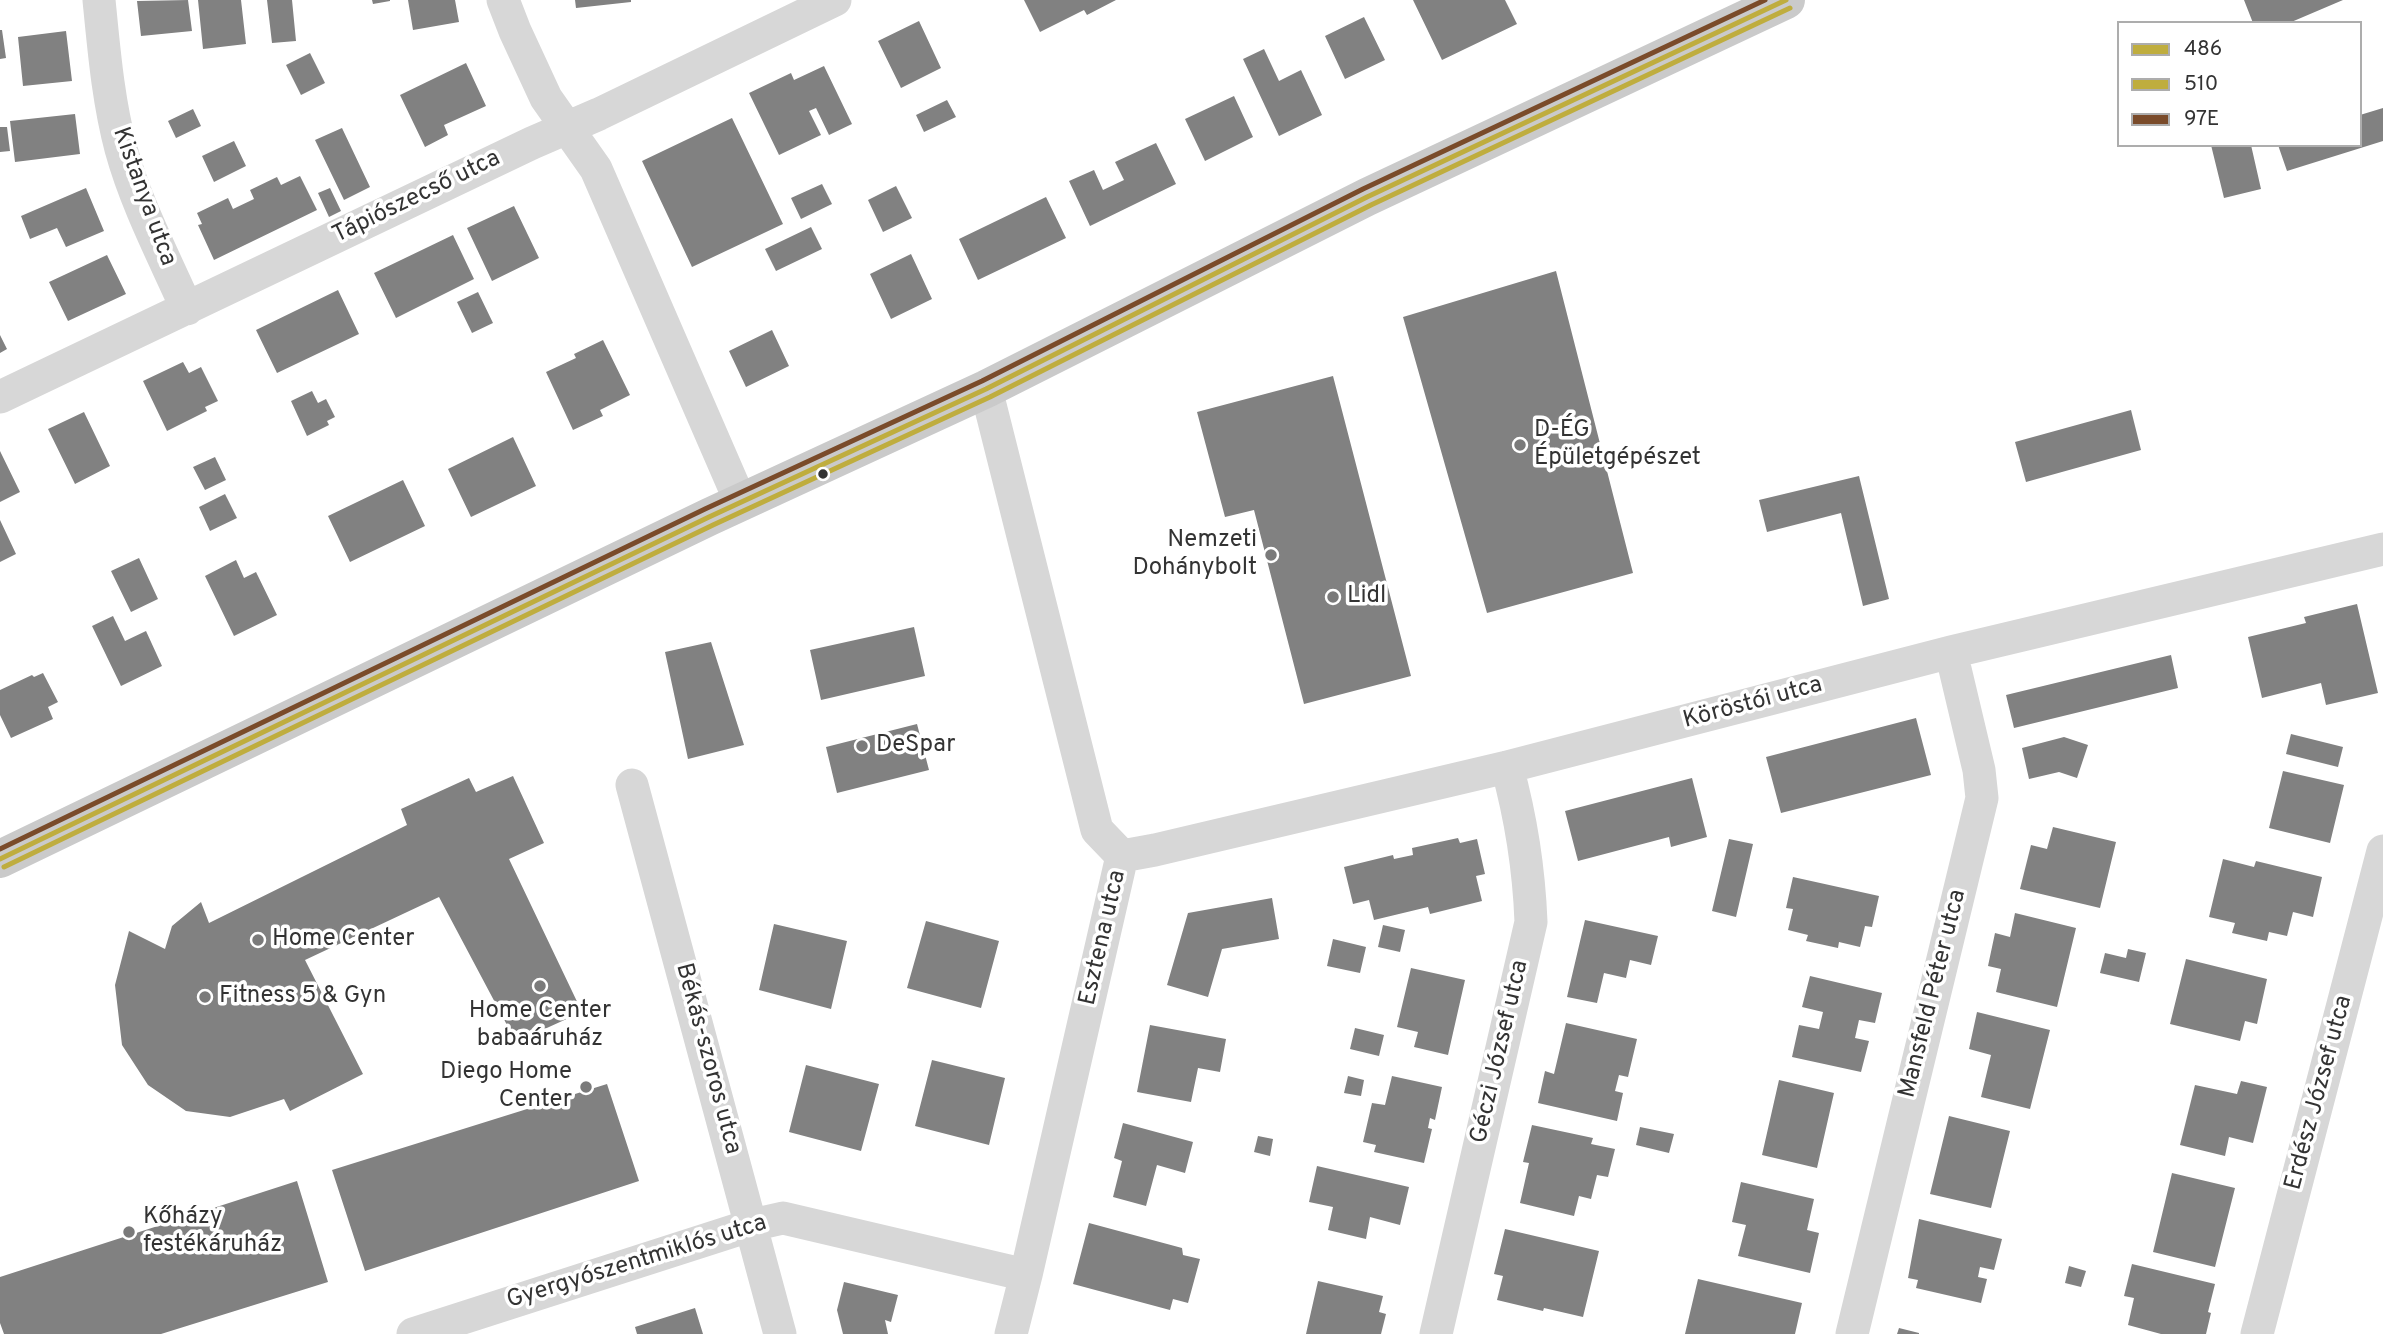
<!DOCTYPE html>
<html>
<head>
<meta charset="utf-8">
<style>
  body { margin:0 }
  #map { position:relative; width:2383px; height:1334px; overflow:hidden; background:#fff; font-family:Overpass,sans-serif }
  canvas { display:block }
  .legend { position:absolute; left:2117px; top:21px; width:245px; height:126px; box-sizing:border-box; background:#fff; border:2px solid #adadad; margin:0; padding:9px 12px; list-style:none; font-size:21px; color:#333 }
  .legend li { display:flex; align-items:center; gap:14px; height:35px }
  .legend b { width:35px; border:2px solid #adadad }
</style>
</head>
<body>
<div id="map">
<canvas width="2383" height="1334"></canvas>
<ul class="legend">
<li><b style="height:9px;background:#bfad3e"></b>486</li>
<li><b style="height:9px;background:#bfad3e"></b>510</li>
<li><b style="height:9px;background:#7a4b2a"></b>97E</li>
</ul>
</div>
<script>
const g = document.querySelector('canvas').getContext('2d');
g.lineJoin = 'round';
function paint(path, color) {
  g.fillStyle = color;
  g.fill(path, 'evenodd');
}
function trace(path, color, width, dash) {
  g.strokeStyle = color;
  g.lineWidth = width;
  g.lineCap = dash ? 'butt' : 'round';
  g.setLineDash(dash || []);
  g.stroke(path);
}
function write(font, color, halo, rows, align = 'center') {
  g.font = font + ' Overpass,sans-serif';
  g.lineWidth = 7;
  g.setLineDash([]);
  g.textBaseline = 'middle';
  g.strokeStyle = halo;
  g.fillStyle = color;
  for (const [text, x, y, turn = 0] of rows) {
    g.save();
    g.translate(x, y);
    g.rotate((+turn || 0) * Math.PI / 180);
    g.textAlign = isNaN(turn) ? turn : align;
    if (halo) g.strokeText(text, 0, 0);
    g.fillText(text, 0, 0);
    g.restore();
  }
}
paint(new Path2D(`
  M188,0L192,31L141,36L137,1Z
  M198,0H241L246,44L203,49Z
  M267,0H292L296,41L272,43Z
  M372,0H390V1L373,4Z
  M408,0H455L459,22L413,30Z
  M575,0H631V2L576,8Z
  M1024,0H1116L1087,15L1084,10L1040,32Z
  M1413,0H1505L1517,24L1442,60Z
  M2244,0H2343L2289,23H2253Z
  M1364,17L1385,60L1345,79L1325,36Z
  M919,21L941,68L901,88L878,41Z
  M0,30H2L6,58L0,59Z
  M66,31L72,81L23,86L18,37Z
  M1264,49L1279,81L1301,70L1322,115L1279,136L1243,59Z
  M310,53L325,83L301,95L286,65Z
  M466,63L486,106L444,125L448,135L425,147L400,95Z
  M824,66L852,124L829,135L816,108L809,111L821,135L779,155L749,93L791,73L794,80Z
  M1234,96L1253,137L1205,161L1185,119Z
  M947,100L956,117L924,132L916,115Z
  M2383,108V141L2287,171L2278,145H2360V115Z
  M193,109L201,126L176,138L168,121Z
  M75,114L80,154L15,162L10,121Z
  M732,118L783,224L692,267L642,161Z
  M0,127H7L10,151L0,152Z
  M342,128L370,187L344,200L315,140Z
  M234,141L246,166L214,182L202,156Z
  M1156,143L1176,184L1090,226L1069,181L1094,170L1103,190L1124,180L1115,162Z
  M2211,145H2251L2261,189L2224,198Z
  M300,176L317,210L214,260L198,225L202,224L197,213L228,198L233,209L254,199L250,190L277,177L281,185Z
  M822,184L832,204L801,219L791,198Z
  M896,186L912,218L883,232L868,200Z
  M86,188L104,231L66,247L57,228L30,239L21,216Z
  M330,188L341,211L329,217L318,193Z
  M1046,197L1066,238L978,280L959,239Z
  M514,206L539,258L492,281L467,228Z
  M811,227L822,249L776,271L765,249Z
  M453,235L474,279L396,318L374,273Z
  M911,254L932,299L891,319L870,274Z
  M107,255L126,294L68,321L49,282Z
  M1556,271L1633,573L1487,613L1403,317Z
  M338,290L359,334L277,373L256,330Z
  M478,292L493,323L472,333L457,302Z
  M772,330L789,366L746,387L729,351Z
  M0,335L7,349L0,353Z
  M603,340L630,395L600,410L603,416L573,430L546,372L576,358L574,354Z
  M183,362L189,373L201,367L218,401L205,407L207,411L167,431L143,381Z
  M1333,376L1411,676L1304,704L1254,510L1225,517L1197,412Z
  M312,391L318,403L326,399L335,417L327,421L329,425L307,436L291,401Z
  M2131,410L2141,450L2026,482L2015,442Z
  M84,412L110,466L75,484L48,429Z
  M513,437L536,486L471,517L448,469Z
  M0,451L20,492L0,502Z
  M215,457L226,480L205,490L193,467Z
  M1859,476L1889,599L1863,606L1841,513L1767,532L1759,500Z
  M403,480L425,526L350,562L328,516Z
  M225,494L237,518L210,531L199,507Z
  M0,520L16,554L0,562Z
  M139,558L158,599L131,612L111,571Z
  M236,560L244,578L256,572L277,615L234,636L205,576Z
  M2357,604L2378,693L2326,705L2321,683L2262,698L2248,637L2306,623L2304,617Z
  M113,616L125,641L146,631L162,666L121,686L92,626Z
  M914,627L925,676L821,700L810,650Z
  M711,642L744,745L688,759L665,652Z
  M2171,655L2178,688L2014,728L2006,695Z
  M43,673L58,702L48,707L53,719L11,738L0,715V690L32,675L34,677Z
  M1916,718L1931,775L1781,813L1766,757Z
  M917,724L929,770L837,793L826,747Z
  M2291,734L2343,747L2338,767L2286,754Z
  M2064,737L2088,745L2077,778L2059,772L2029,779L2022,748Z
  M2283,771L2344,785L2330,843L2269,828Z
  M513,776L544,843L509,859L582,1012L516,1042L439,897L305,960L363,1074L290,1111L284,1099L230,1117L186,1111L148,1085L122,1045L115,985L129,931L165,949L172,926L201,902L209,923L407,825L401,809L469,778L476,792Z
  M1692,778L1707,837L1671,847L1669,837L1578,861L1565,811Z
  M2053,827L2116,842L2100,908L2020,889L2031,845L2047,849Z
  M1458,838L1460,843L1477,839L1485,874L1476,876L1482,901L1430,914L1428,907L1374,920L1369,900L1353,904L1344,867L1393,855L1394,859L1413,855L1412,848Z
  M1729,839L1753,844L1736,917L1712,911Z
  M2223,859L2254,867L2256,861L2322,877L2313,917L2293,912L2287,936L2269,932L2267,941L2232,933L2235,923L2209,917Z
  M1793,877L1879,896L1872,927L1865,926L1860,947L1839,942L1838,948L1806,941L1808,935L1788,930L1793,909L1786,908Z
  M1272,898L1279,939L1222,949L1208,997L1167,985L1188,913Z
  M2015,913L2076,928L2057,1007L1996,992L2001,969L1988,966L1995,933L2010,937Z
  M1585,920L1658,936L1651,965L1630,960L1626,978L1604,973L1597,1003L1567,997Z
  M926,921L999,941L981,1008L907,988Z
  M774,924L847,941L831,1009L759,990Z
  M1383,925L1405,930L1400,952L1378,947Z
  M1333,939L1366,947L1360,973L1327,966Z
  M2128,949L2146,953L2139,982L2100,973L2105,953L2126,958Z
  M2186,959L2267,979L2257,1024L2245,1021L2240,1041L2170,1024Z
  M1411,968L1465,980L1448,1055L1414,1047L1418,1032L1397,1027Z
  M1810,976L1882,993L1875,1023L1859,1020L1855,1038L1869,1041L1861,1072L1792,1057L1799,1025L1819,1029L1823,1012L1802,1007Z
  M1977,1012L2050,1030L2030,1109L1981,1097L1991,1055L1969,1049Z
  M1566,1023L1637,1039L1628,1077L1619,1075L1615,1091L1623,1093L1617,1121L1538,1103L1545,1071L1554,1074Z
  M1150,1025L1226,1039L1220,1072L1198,1068L1191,1102L1137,1092Z
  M1355,1028L1384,1035L1379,1056L1350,1049Z
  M932,1060L1005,1078L989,1145L915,1126Z
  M806,1065L879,1084L861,1151L789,1132Z
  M1348,1076L1364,1080L1361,1096L1344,1093Z
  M1392,1076L1442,1087L1435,1120L1430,1118L1428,1128L1432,1129L1424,1163L1374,1152L1376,1145L1363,1142L1372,1103L1385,1105Z
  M1779,1080L1834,1093L1817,1168L1762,1155Z
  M2241,1081L2267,1087L2253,1143L2229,1137L2225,1156L2180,1145L2195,1085L2237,1094Z
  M607,1084L639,1181L365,1271L332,1170Z
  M1949,1116L2010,1131L1991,1208L1930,1194Z
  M1123,1123L1193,1142L1185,1173L1157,1165L1146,1206L1113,1197L1122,1161L1114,1158Z
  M1532,1125L1593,1138L1591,1144L1615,1149L1608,1177L1597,1175L1591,1199L1579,1196L1574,1216L1520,1203L1529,1163L1523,1162Z
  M1640,1127L1674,1134L1669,1153L1636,1145Z
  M1258,1136L1273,1139L1270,1156L1254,1152Z
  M1317,1166L1409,1187L1400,1225L1370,1217L1366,1239L1328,1230L1333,1207L1309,1202Z
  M2172,1173L2235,1188L2215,1267L2153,1252Z
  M297,1181L328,1282L161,1334H4L0,1323V1277Z
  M1741,1182L1814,1199L1807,1230L1819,1233L1810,1273L1738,1256L1746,1225L1732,1222Z
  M1919,1219L2002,1239L1994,1270L1980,1267L1978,1277L1987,1279L1981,1303L1916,1288L1918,1280L1908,1278Z
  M1089,1223L1182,1248L1183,1255L1200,1259L1188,1303L1173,1299L1170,1310L1073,1284Z
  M1505,1229L1599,1251L1583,1317L1544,1308L1543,1311L1497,1300L1503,1276L1494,1274Z
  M2132,1264L2215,1284L2208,1312L2211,1313L2206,1334H2161L2128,1325L2134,1298L2124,1296Z
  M2069,1266L2086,1271L2081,1287L2065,1283Z
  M1698,1279L1802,1303L1795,1334H1685Z
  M1318,1281L1383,1296L1379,1312L1386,1314L1381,1334H1306Z
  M844,1282L898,1295L891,1322L885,1320L888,1334H843L837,1310Z
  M695,1308L703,1334H637L635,1327Z
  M1899,1328L1919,1333V1334H1897Z`), '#818181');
trace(new Path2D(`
  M99,0C104,50 108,100 121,149C136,204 164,257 187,309
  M503,0L515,31L546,98L596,169L741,503
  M986,389L1097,830L1122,856
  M0,397L532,143L599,114L835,0
  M632,785L780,1334
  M1122,856L1155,850L1507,767L1951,652L2383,549
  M413,1334L752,1225L783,1218L1026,1275
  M1011,1334L1026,1275L1122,856
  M1436,1334L1531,922C1529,870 1521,818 1507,767
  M1852,1334L1982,798L1979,770L1951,652
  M2257,1334L2383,851`), '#d7d7d7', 33);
trace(new Path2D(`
  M0,859L709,517L986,389L1367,197L1786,0`), '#cacaca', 38);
trace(new Path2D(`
  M0,859L709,517L986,389L1367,197L1786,0`), '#bfad3e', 5);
trace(new Path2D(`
  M4,867L713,525L990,397L1371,205L1790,8`), '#bfad3e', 5);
trace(new Path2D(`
  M0,849L705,509L982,381L1363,189L1765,0`), '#7a4b2a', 5);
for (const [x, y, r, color] of [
  [1520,445,7,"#7a7a7a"],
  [823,474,6,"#333"],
  [1271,555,7,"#7a7a7a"],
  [1333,597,7,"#7a7a7a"],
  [862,746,7,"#7a7a7a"],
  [258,940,7,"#7a7a7a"],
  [540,986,7,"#7a7a7a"],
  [205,997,7,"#7a7a7a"],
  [586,1087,7,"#7a7a7a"],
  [129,1232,7,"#7a7a7a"]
]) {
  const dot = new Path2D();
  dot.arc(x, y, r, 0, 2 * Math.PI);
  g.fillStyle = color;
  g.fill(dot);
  trace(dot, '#fff', 2.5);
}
write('24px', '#333', '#fff', [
  ["Kistanya utca",143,197,70],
  ["Tápiószecső utca",417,198,-26],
  ["Köröstói utca",1753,704,-15],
  ["Esztena utca",1104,938,-77],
  ["Mansfeld Péter utca",1934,994,-76],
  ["Géczi József utca",1501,1052,-77],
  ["Békás-szoros utca",707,1059,75],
  ["Erdész József utca",2320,1093,-75],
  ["Gyergyószentmiklós utca",637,1263,-17]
]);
write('24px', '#333', '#fff', [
  ["D-ÉG",1534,431],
  ["Épületgépészet",1534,459],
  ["Nemzeti",1257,541,"right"],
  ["Dohánybolt",1257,569,"right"],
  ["Lidl",1347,597],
  ["DeSpar",876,746],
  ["Home Center",272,940],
  ["Fitness 5 & Gyn",219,997],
  ["Home Center",540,1012,"center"],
  ["babaáruház",540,1040,"center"],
  ["Diego Home",572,1073,"right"],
  ["Center",572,1101,"right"],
  ["Kőházy",143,1218],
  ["festékáruház",143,1246]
], 'left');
</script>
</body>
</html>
